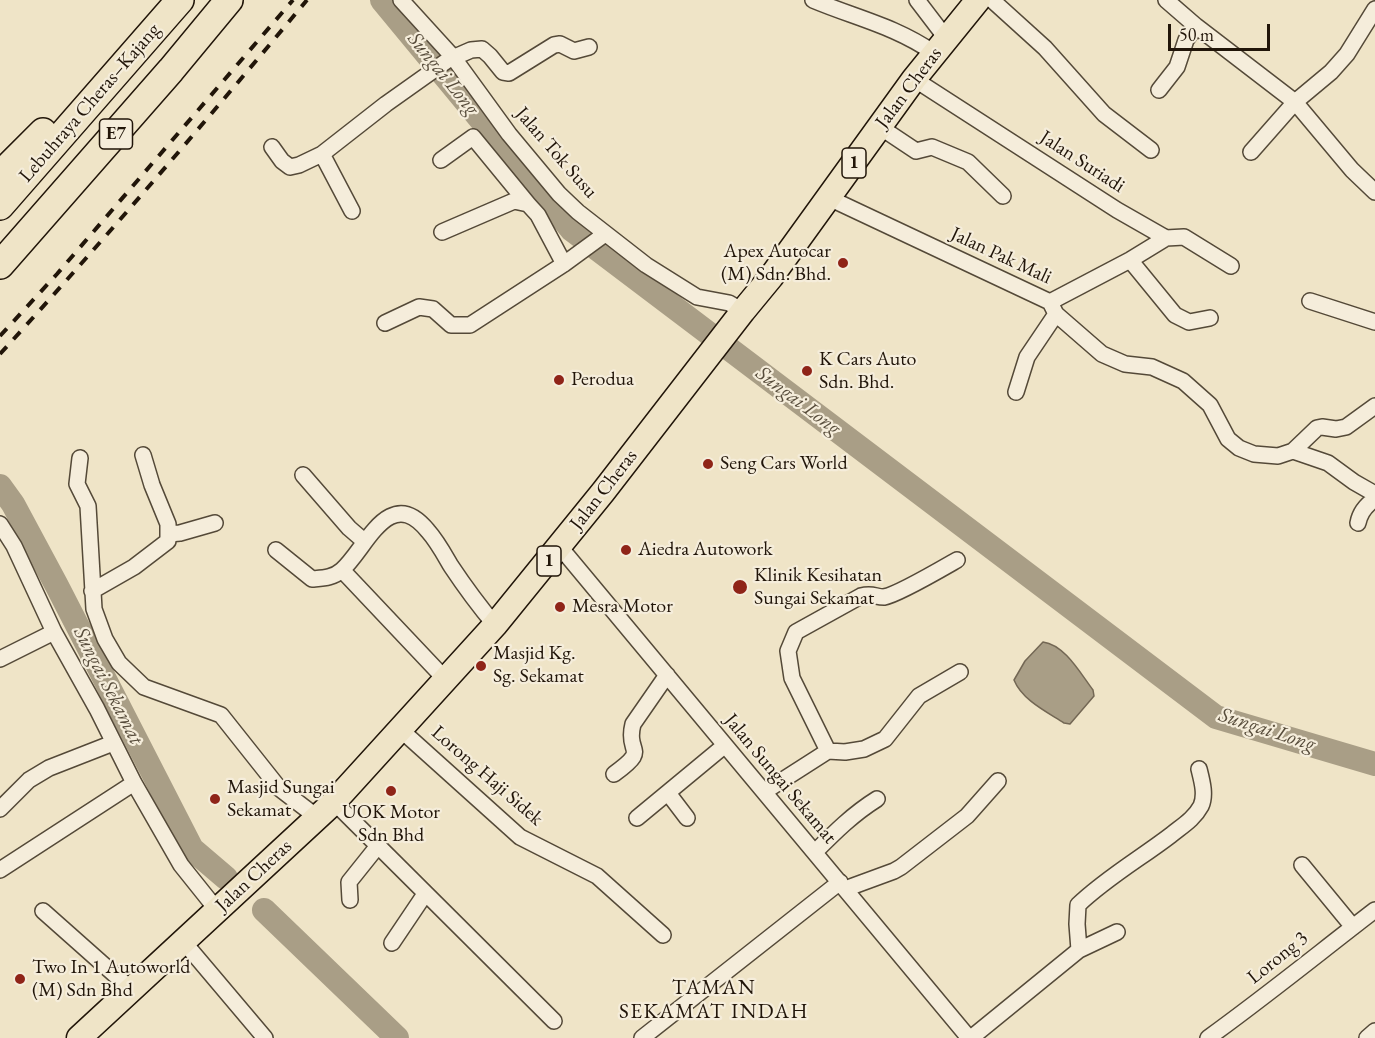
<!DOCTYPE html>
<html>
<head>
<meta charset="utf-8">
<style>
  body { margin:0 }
  #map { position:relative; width:1375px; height:1038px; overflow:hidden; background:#efe4c7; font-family:"EB Garamond",serif }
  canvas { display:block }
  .scale { position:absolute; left:1168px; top:24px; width:102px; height:27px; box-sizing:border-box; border:3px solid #211509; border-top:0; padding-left:8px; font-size:18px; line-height:21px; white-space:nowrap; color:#211509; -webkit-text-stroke:4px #f5eddb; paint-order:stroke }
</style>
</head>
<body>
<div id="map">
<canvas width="1375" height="1038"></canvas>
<div class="scale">50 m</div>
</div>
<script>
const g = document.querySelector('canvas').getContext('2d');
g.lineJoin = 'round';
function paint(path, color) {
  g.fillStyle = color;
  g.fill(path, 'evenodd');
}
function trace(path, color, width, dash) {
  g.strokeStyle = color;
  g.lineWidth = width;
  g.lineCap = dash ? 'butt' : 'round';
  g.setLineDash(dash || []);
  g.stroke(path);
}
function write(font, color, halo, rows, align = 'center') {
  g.font = font + ' "EB Garamond",serif';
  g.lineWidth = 4.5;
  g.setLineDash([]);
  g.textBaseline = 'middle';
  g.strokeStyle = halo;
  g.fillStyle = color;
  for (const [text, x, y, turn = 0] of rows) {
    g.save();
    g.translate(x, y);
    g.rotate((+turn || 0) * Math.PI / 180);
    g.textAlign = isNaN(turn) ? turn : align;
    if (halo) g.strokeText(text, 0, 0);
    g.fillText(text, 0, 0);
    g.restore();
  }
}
const water = new Path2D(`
  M1043,642C1065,645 1080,673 1093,690L1094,696L1070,724L1064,723C1047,712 1022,700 1014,680L1025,661Z`);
paint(water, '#a99e86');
trace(water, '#736754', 1.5);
trace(new Path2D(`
  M382,0L572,230L1216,717L1375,764
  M0,486L13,504L57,586L192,849L226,878
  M264,910L397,1038`), '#a99e86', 24);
const street = new Path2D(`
  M401,0L453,57L509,134L559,194L578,212L646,265L697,297L729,303L743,311
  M813,0C856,18 895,26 934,53
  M917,0L946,38
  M992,0L1045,48L1104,114L1151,150
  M1166,0L1196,26L1295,102L1352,170L1375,192
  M914,79L1117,210L1166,238L1184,237L1231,266
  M1159,90L1177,67L1186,40L1196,26
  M880,127L916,151L932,147L968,162L1003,196
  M272,147L282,161L290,167L299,165L322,154
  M1251,152L1295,102L1331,72L1347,54L1375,9
  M441,160L473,137L528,204
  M829,198L1050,302L1056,314L1102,354L1125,364L1152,367L1183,381L1210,405L1228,439L1239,448L1254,454L1278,456L1293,451L1317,428L1322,427L1336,429L1346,427L1375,406
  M352,211L322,154L386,104L448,60L471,50L482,49L490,56L503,72L509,73L554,45L560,44L574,51L589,47
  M442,232L514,201L528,204L538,215L564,264
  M1130,260L1175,315L1189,322L1210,318
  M1310,301L1375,322
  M1050,302L1130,260L1166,238
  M385,323L419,307L433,309L451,325H470L564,264L605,234
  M1016,392L1027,357L1056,314
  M1293,451L1328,463L1354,482L1375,494
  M80,458L77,484L88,506L94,609L105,639L119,663L144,687L221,715L279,788L318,818
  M303,475L349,528L364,541
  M1358,523C1360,512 1366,505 1375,499
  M0,524L14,546L54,632L97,709L134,783L181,865L217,910
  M169,534L180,533L215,523
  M560,547L969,1038
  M276,550L312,579C323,578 333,578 342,570C366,549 389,483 428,531C437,541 444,554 451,566C465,587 479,606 495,625
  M342,570L446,680
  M92,591L134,567L168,541V524L152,485L143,455
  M0,659L54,632
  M401,730L520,837L597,876L663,935
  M828,751L845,752L864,749L885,739L919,696L960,672
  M614,774C651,747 625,755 633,724L667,675
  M764,792L828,751L792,678L788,651L796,632L861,596C873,593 875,597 884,597C897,595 943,568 957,560
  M668,793L687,818
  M334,802L554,1021
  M0,809L29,780L49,768L113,743
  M637,818L724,746
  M815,852C835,832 853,814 877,799
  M1302,865L1353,927
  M0,870L134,783
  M845,889L894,871L901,867L967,816L998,781
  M350,900L349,882L377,847
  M43,911L132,990
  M183,941L265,1038
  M392,943L425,894
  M1079,950L1077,924L1078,905C1106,878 1141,858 1171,835C1182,826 1194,819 1201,806C1206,795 1202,781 1199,769
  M642,1038L840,882
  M971,1038L1079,950L1117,932
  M1208,1038C1265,997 1319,953 1375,910
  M1367,1038L1375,1031`);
const primary = new Path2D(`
  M79,1038L334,802L495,625L603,492L743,311L771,277L914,79L978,0`);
const highway = new Path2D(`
  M0,175L43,132
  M0,206L180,0
  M0,265L171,70L229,0`);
trace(street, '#544938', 18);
trace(primary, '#211509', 27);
trace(highway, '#211509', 30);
trace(street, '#f5eddb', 15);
trace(primary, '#efe4c7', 24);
trace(highway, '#efe4c7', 27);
trace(new Path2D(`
  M0,336L57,274L293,0
  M0,354C105,239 207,120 307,0`), '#211509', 4, [10, 10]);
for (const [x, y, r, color] of [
  [843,263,6,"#8f2418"],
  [807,371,6,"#8f2418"],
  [559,380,6,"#8f2418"],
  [708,464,6,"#8f2418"],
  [626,550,6,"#8f2418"],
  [740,587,8,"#8f2418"],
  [560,607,6,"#8f2418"],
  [481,666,6,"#8f2418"],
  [391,791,6,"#8f2418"],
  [215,799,6,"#8f2418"],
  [20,979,6,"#8f2418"]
]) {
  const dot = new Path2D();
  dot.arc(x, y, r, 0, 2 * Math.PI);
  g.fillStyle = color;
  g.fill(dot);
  trace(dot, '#f5eddb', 2);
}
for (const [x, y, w] of [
  [116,134,33],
  [854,163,24],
  [549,561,24]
]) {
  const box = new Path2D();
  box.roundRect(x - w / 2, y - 15, w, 30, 4.5);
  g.fillStyle = '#f5eddb';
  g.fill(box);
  trace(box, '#211509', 1.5);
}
write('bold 18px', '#211509', null, [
  ["E7",116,134],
  ["1",854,163],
  ["1",549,561]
]);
write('20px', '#211509', '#f5eddb', [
  ["Jalan Cheras",909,88,-53],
  ["Lebuhraya Cheras–Kajang",90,103,-49],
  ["Jalan Tok Susu",556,153,49],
  ["Jalan Suriadi",1082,162,33],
  ["Jalan Pak Mali",1001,256,25],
  ["Jalan Cheras",604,490,-52],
  ["Lorong Haji Sidek",487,776,41],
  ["Jalan Sungai Sekamat",780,779,50],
  ["Jalan Cheras",254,876,-43],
  ["Lorong 3",1278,958,-39]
]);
write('20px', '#211509', '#f5eddb', [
  ["Apex Autocar",831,252,"right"],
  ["(M) Sdn. Bhd.",831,275,"right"],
  ["K Cars Auto",819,360],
  ["Sdn. Bhd.",819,383],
  ["Perodua",571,380],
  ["Seng Cars World",720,464],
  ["Aiedra Autowork",638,550],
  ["Klinik Kesihatan",754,576],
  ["Sungai Sekamat",754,599],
  ["Mesra Motor",572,607],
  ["Masjid Kg.",493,654],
  ["Sg. Sekamat",493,677],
  ["Masjid Sungai",227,788],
  ["Sekamat",227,811],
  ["UOK Motor",391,813,"center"],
  ["Sdn Bhd",391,836,"center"],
  ["Two In 1 Autoworld",32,968],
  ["(M) Sdn Bhd",32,991]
], 'left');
write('italic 21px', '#574c3b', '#f5eddb', [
  ["Sungai Long",443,74,51],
  ["Sungai Long",798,401,37],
  ["Sungai Sekamat",108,686,63],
  ["Sungai Long",1267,730,18]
]);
g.letterSpacing = '1.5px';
write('21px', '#211509', '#f5eddb', [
  ["TAMAN",714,988],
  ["SEKAMAT INDAH",714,1012]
]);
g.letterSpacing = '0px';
</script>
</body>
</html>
